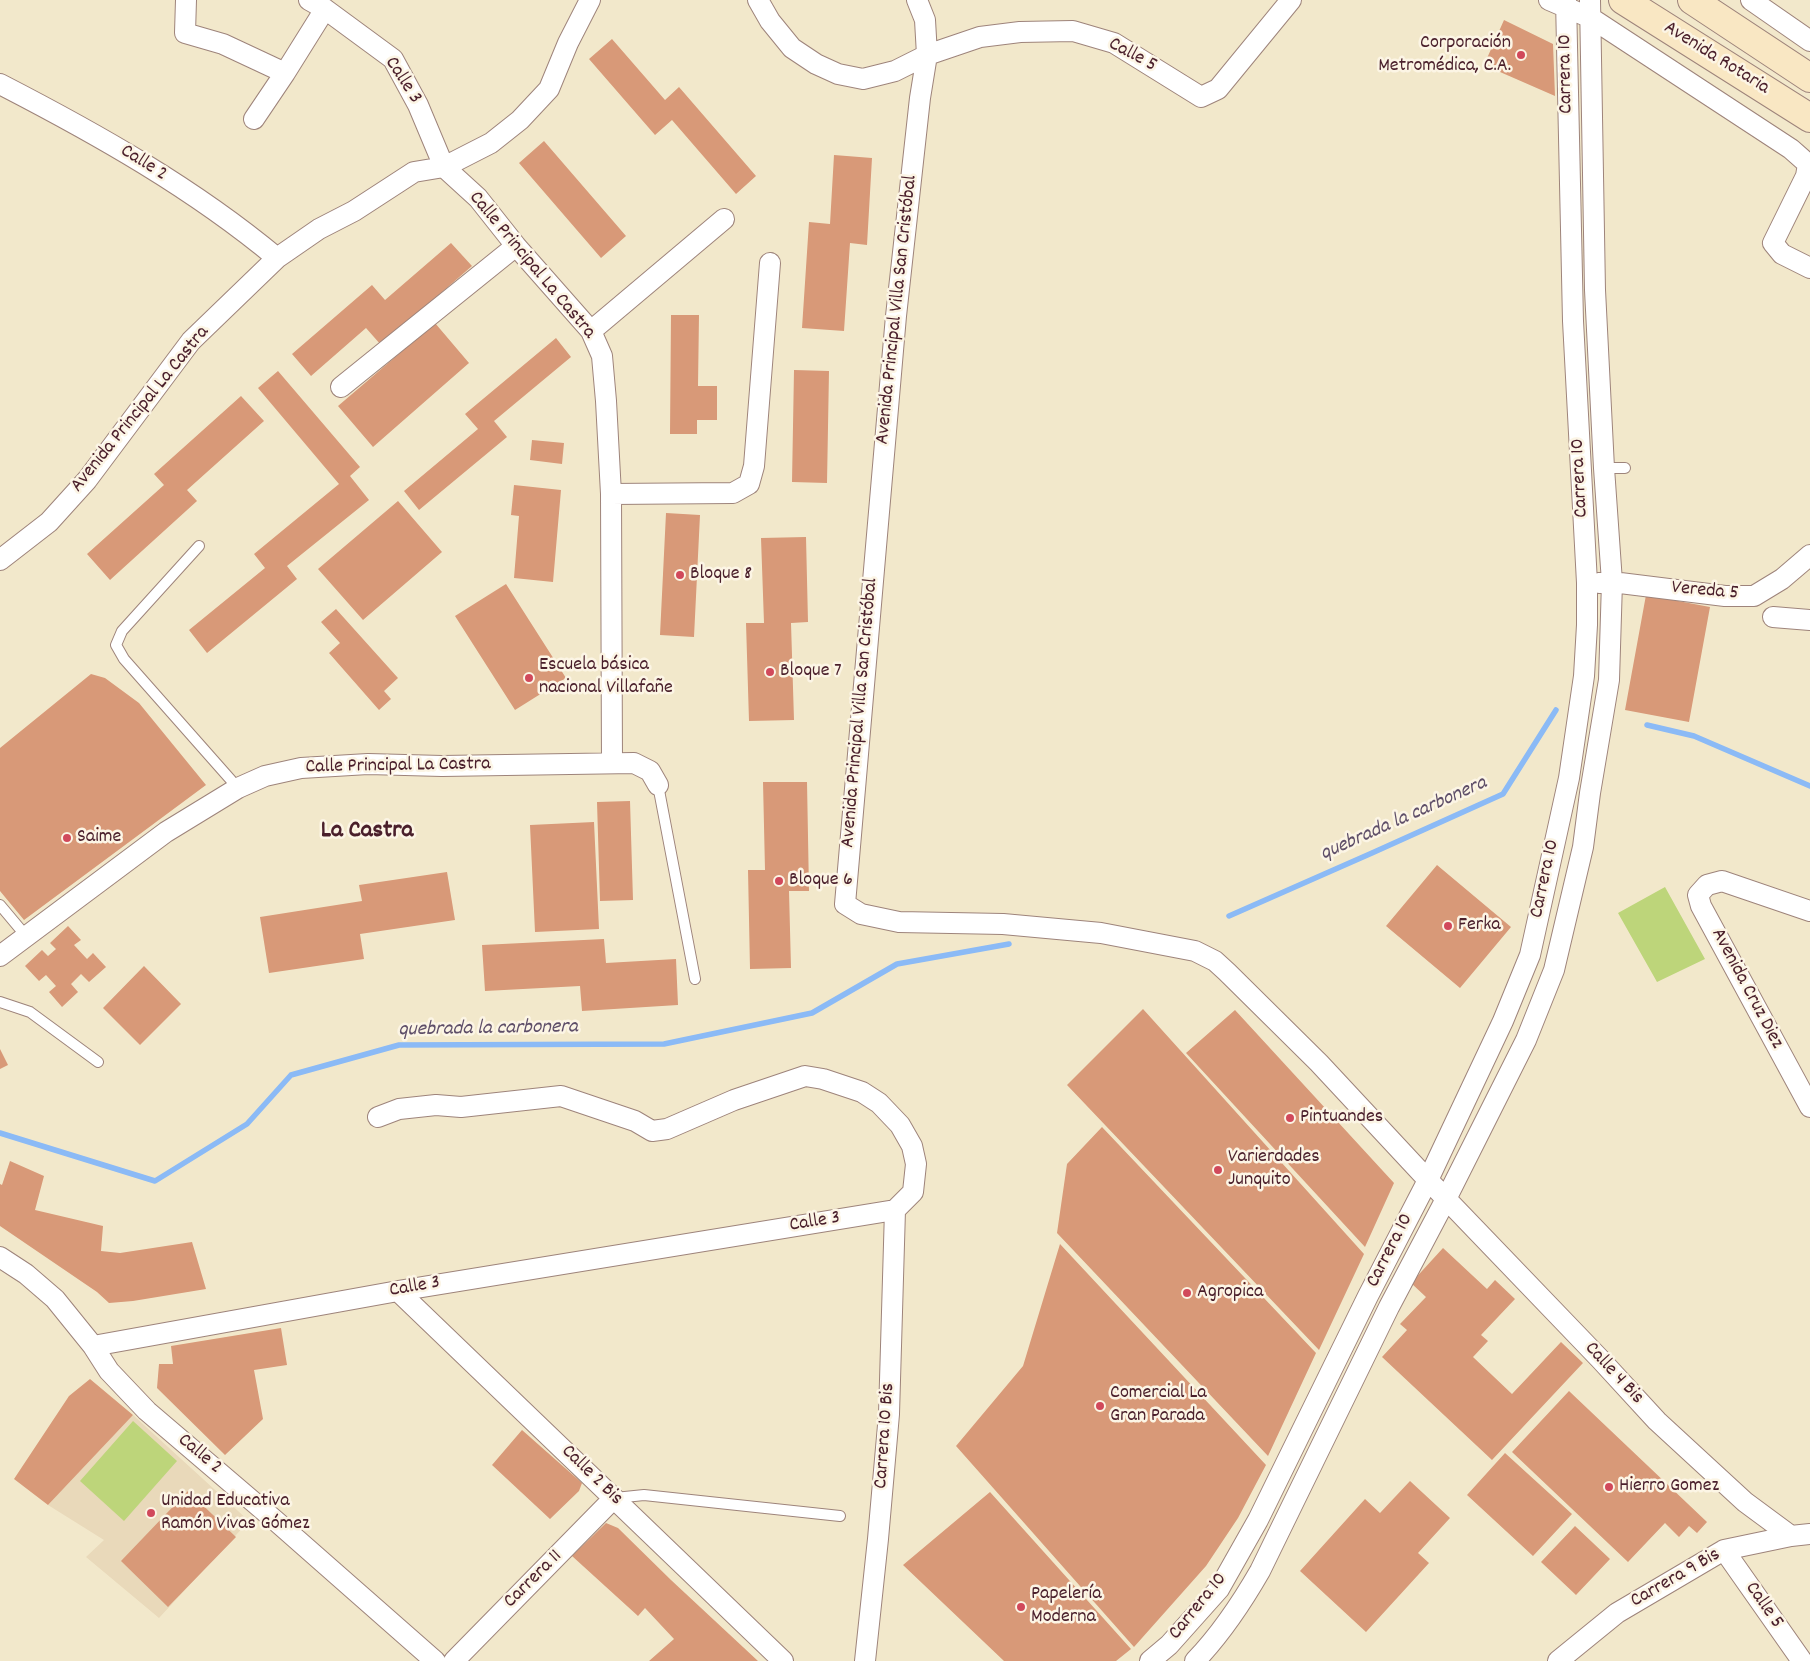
<!DOCTYPE html>
<html>
<head>
<meta charset="utf-8">
<style>
  body { margin:0 }
  canvas { display:block; background:#f2e8cb }
</style>
</head>
<body>
<canvas width="1810" height="1661"></canvas>
<script>
const g = document.querySelector('canvas').getContext('2d');
g.lineJoin = 'round';
function paint(path, color) {
  g.fillStyle = color;
  g.fill(path, 'evenodd');
}
function trace(path, color, width, dash) {
  g.strokeStyle = color;
  g.lineWidth = width;
  g.lineCap = dash ? 'butt' : 'round';
  g.setLineDash(dash || []);
  g.stroke(path);
}
function write(font, color, halo, rows, align = 'center') {
  g.font = font + ' Dekko,sans-serif';
  g.lineWidth = 5;
  g.setLineDash([]);
  g.textBaseline = 'middle';
  g.strokeStyle = halo;
  g.fillStyle = color;
  for (const [text, x, y, turn = 0] of rows) {
    g.save();
    g.translate(x, y);
    g.rotate((+turn || 0) * Math.PI / 180);
    g.textAlign = isNaN(turn) ? turn : align;
    if (halo) g.strokeText(text, 0, 0);
    g.fillText(text, 0, 0);
    g.restore();
  }
}
paint(new Path2D(`
  M133,1415L249,1521L159,1618L86,1557L104,1540L48,1505Z`), '#e9d9ba');
paint(new Path2D(`
  M1665,887L1705,959L1657,982L1618,913Z
  M133,1421L177,1461L124,1521L80,1481Z`), '#bdd57a');
trace(new Path2D(`
  M1647,725L1694,736L1810,786
  M1229,916L1372,853L1503,794L1556,710
  M0,1133L155,1181L247,1124L291,1075L399,1045L664,1044L812,1013L897,964L1009,944`), '#8bbaf6', 5.5);
paint(new Path2D(`
  M1504,20L1553,44L1555,96L1484,65Z
  M612,39L665,100L679,87L756,176L736,194L672,120L655,135L589,59Z
  M544,141L626,236L601,258L519,163Z
  M834,155L872,158L867,245L850,243L844,331L802,328L809,222L830,224Z
  M451,243L472,266L381,345L366,328L311,376L292,354L372,285L385,300Z
  M671,315H699L698,386H717V420H697V434H670Z
  M435,323L469,363L373,447L338,406Z
  M556,338L571,357L494,421L507,437L419,510L404,491L478,429L465,414Z
  M794,370L829,371L827,483L792,482Z
  M278,371L360,467L350,476L369,500L287,566L297,579L207,653L189,630L265,568L254,554L339,484L258,388Z
  M241,396L264,421L187,490L197,501L110,580L87,554L164,485L154,474Z
  M532,440L564,443L562,464L530,460Z
  M514,485L561,490L553,582L514,578L519,516L511,515Z
  M398,501L442,552L363,620L318,569Z
  M666,513L700,515L694,637L660,635Z
  M806,537L808,622L791,623L794,720L749,721L746,623H764L761,538Z
  M506,584L566,678L515,710L455,616Z
  M1646,595L1710,607L1689,722L1625,710Z
  M336,609L398,678L384,691L391,699L379,710L329,653L340,643L321,622Z
  M91,674L105,678L139,703L206,785L24,920L0,891V748Z
  M763,782H807L809,891H789L791,968L750,969L748,870H765Z
  M630,801L633,900L600,901L597,802Z
  M594,822L599,929L535,932L530,825Z
  M1437,865L1511,927L1460,988L1386,926Z
  M447,872L455,920L360,934L364,959L269,973L260,917L362,901L359,885Z
  M68,926L81,940L74,945L87,959L93,953L106,967L89,982L81,974L71,984L78,992L62,1007L49,992L56,986L46,975L39,981L25,966L42,950L48,956L56,949L50,943Z
  M604,939L606,963L676,959L678,1005L582,1011L580,986L485,991L482,945Z
  M144,966L181,1004L140,1045L103,1008Z
  M1143,1009L1364,1254L1319,1350L1067,1085Z
  M1235,1010L1394,1183L1365,1247L1186,1053Z
  M0,1049L8,1065L0,1069Z
  M1102,1127L1316,1353L1268,1456L1057,1233L1067,1164Z
  M10,1161L44,1176L35,1210L103,1226L101,1251L120,1253L192,1242L206,1289L133,1301L109,1303L97,1292L0,1226V1184L2,1185Z
  M1060,1244L1266,1465L1238,1518L1206,1566L1134,1647L956,1446L1023,1366Z
  M1443,1248L1487,1289L1495,1280L1515,1299L1481,1335L1488,1341L1473,1357L1512,1394L1561,1342L1583,1363L1492,1460L1382,1357L1407,1330L1400,1324L1426,1297L1411,1283Z
  M281,1328L287,1365L254,1370L263,1419L225,1455L157,1388L159,1364H173L171,1346Z
  M90,1379L133,1415L48,1505L14,1479L69,1396Z
  M1569,1391L1707,1522L1697,1533L1689,1526L1679,1537L1665,1523L1628,1562L1512,1452Z
  M522,1430L582,1483L579,1491L550,1519L492,1465Z
  M1505,1453L1572,1514L1533,1556L1467,1495Z
  M1410,1481L1450,1518L1418,1553L1429,1563L1366,1632L1300,1571L1365,1499L1380,1513Z
  M188,1491L236,1537L168,1607L121,1561Z
  M990,1492L1131,1649L1116,1661H1004L903,1565Z
  M606,1523L618,1528L671,1580L758,1661H649L674,1639L645,1608L638,1616L572,1556Z
  M1575,1526L1610,1559L1576,1595L1541,1562Z`), '#d89978');
const service = new Path2D(`
  M1604,468H1625
  M199,546L122,631L116,645L124,659L238,788
  M658,785L695,979
  M0,905L26,936
  M0,1002L30,1012L98,1062
  M615,1498L644,1495L840,1516`);
const minor = new Path2D(`
  M186,0L185,33L223,44L285,73L325,9
  M309,0L325,9L393,59L418,105L444,167L478,198L516,246L591,331L602,356L606,401L611,494L612,763
  M758,0L770,21L792,48L816,64L838,74L863,79L895,71L927,55L980,37L1020,32L1073,31L1114,43L1201,97L1218,89L1291,0
  M917,0L925,20L927,55L920,98L896,316L845,904L861,914L899,922L1003,924L1101,933L1195,951L1215,961L1227,972L1319,1063L1428,1180L1600,1359L1657,1421L1745,1502L1791,1536
  M1549,0L1591,18L1791,149L1808,164L1806,176L1773,243L1782,254L1810,268
  M1751,0L1810,41
  M0,84C97,134 193,188 277,258
  M254,119L285,73
  M591,331L724,219
  M341,387L516,246
  M611,494L733,493L749,484L754,466L770,263
  M0,560L49,522L87,480L191,341L277,258L319,229L354,211L414,172L444,167L491,143L520,120L549,89L568,43L590,0
  M1599,583L1612,582L1725,596H1754L1782,579L1810,555
  M1773,617L1810,620
  M1810,911L1722,881L1707,885L1698,895L1701,906L1810,1107
  M0,956L166,832L238,788L265,776L301,768L368,764L442,766L634,763L650,771L658,785
  M0,1257L26,1274L55,1299L93,1346L109,1371L147,1411L277,1522L435,1661
  M398,1291L783,1661
  M93,1346L398,1291L895,1210L913,1192L916,1164L912,1146L900,1125L879,1103L862,1092L823,1079L805,1076L734,1100L667,1129L652,1131L635,1121L561,1096L461,1107L436,1105L399,1109L378,1117
  M1724,1550L1802,1661
  M454,1661L614,1498
  M865,1661L878,1539L889,1414L895,1210
  M1150,1661L1169,1645L1219,1589L1258,1520L1368,1296L1428,1180L1503,1021L1530,955L1569,778L1584,676L1587,625V583L1573,321L1566,0
  M1195,1661C1221,1634 1241,1604 1260,1571L1389,1307L1446,1199L1526,1040L1554,970L1583,847L1590,793L1609,680L1612,582L1604,468L1595,290L1590,0
  M1558,1661L1617,1613L1724,1550L1791,1536L1810,1534`);
const secondary = new Path2D(`
  M1623,0L1810,118
  M1692,0L1810,78`);
trace(service, '#9e847b', 12);
trace(minor, '#9e847b', 22);
trace(secondary, '#9e847b', 30);
trace(service, '#fff', 10);
trace(minor, '#fff', 20);
trace(secondary, '#f9e7c3', 28);
for (const [x, y, r, color] of [
  [1521,55,5,"#d1495b"],
  [680,575,5,"#d1495b"],
  [770,672,5,"#d1495b"],
  [529,678,5,"#d1495b"],
  [67,838,5,"#d1495b"],
  [779,881,5,"#d1495b"],
  [1448,926,5,"#d1495b"],
  [1290,1118,5,"#d1495b"],
  [1218,1170,5,"#d1495b"],
  [1187,1293,5,"#d1495b"],
  [1100,1406,5,"#d1495b"],
  [1609,1487,5,"#d1495b"],
  [151,1513,5,"#d1495b"],
  [1021,1607,5,"#d1495b"]
]) {
  const dot = new Path2D();
  dot.arc(x, y, r, 0, 2 * Math.PI);
  g.fillStyle = color;
  g.fill(dot);
  trace(dot, '#fcf5e5', 2);
}
write('20px', '#4a1f2b', '#fcf5e5', [
  ["Corporación",1511,44,"right"],
  ["Metromédica, C.A.",1511,67,"right"],
  ["Bloque 8",690,575],
  ["Escuela básica",539,666],
  ["nacional Villafañe",539,689],
  ["Bloque 7",780,672],
  ["Saime",77,838],
  ["Bloque 6",789,881],
  ["Ferka",1458,926],
  ["Pintuandes",1300,1118],
  ["Varierdades",1228,1158],
  ["Junquito",1228,1181],
  ["Agropica",1197,1293],
  ["Comercial La",1110,1394],
  ["Gran Parada",1110,1417],
  ["Hierro Gomez",1619,1487],
  ["Unidad Educativa",161,1502],
  ["Ramón Vivas Gómez",161,1525],
  ["Papelería",1031,1595],
  ["Moderna",1031,1618]
], 'left');
write('20px', '#4a1f2b', '#fcf5e5', [
  ["Calle 5",1132,56,28],
  ["Avenida Rotaria",1716,59,32],
  ["Carrera 10",1567,74,-91],
  ["Calle 3",402,81,57],
  ["Calle 2",143,164,32],
  ["Calle Principal La Castra",531,266,50],
  ["Avenida Principal Villa San Cristóbal",898,310,-84],
  ["Avenida Principal La Castra",141,410,-51],
  ["Carrera 10",1581,478,-93],
  ["Vereda 5",1705,592,5],
  ["Avenida Principal Villa San Cristóbal",861,713,-85],
  ["Calle Principal La Castra",398,767,-1],
  ["Carrera 10",1546,879,-78],
  ["Avenida Cruz Diez",1746,989,62],
  ["Calle 3",815,1223,-9],
  ["Carrera 10",1391,1251,-63],
  ["Calle 3",415,1288,-10],
  ["Calle 4 Bis",1613,1374,47],
  ["Carrera 10 Bis",886,1436,-86],
  ["Calle 2",199,1455,40],
  ["Calle 2 Bis",591,1476,44],
  ["Carrera 9 Bis",1676,1579,-30],
  ["Carrera 11",534,1580,-45],
  ["Calle 5",1763,1606,55],
  ["Carrera 10",1199,1607,-51]
]);
write('italic 21px', '#5e4e68', '#fcf5e5', [
  ["quebrada la carbonera",1404,820,-24],
  ["quebrada la carbonera",488,1030,-1]
]);
write('bold 25px', '#4a1f2b', '#fcf5e5', [
  ["La Castra",367,833]
]);
</script>
</body>
</html>
